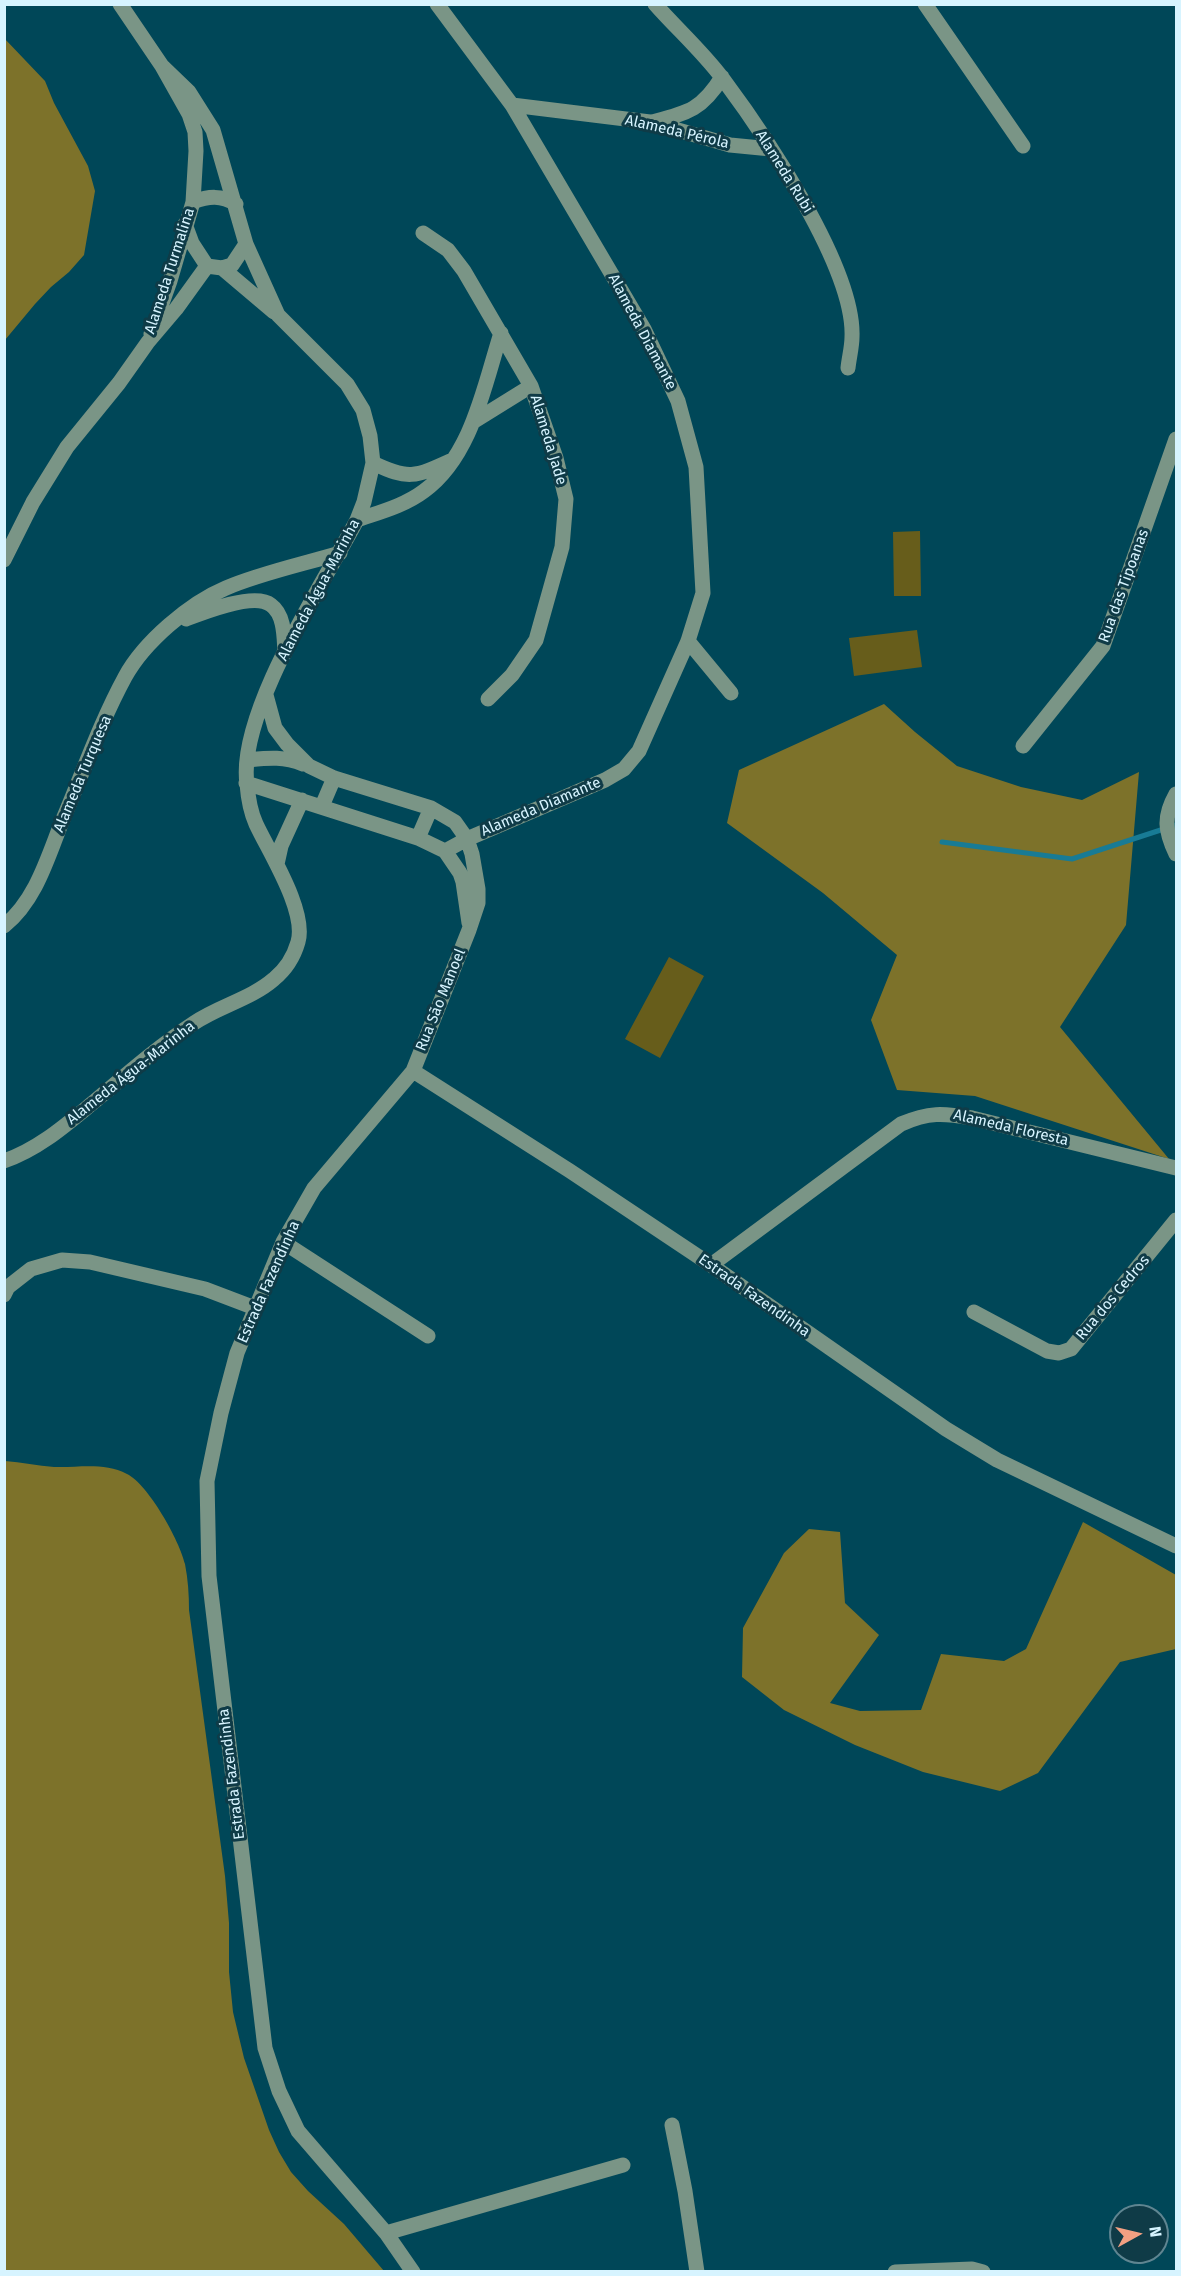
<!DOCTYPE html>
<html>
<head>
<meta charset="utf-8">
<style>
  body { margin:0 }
  #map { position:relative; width:1181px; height:2276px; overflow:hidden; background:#004758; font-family:"Fira Sans",sans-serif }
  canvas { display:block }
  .frame { position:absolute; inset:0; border:6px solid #d7f4ff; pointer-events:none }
  .north { position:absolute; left:1109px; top:2204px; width:60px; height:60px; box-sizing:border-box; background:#0f3b47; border:2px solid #5f8591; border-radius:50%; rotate:82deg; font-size:16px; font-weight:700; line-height:24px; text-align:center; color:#d7f4ff }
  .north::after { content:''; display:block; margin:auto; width:21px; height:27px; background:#f3a082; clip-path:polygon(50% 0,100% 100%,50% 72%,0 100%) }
</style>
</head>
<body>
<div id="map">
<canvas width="1181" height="2276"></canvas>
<div class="frame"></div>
<div class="north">N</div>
</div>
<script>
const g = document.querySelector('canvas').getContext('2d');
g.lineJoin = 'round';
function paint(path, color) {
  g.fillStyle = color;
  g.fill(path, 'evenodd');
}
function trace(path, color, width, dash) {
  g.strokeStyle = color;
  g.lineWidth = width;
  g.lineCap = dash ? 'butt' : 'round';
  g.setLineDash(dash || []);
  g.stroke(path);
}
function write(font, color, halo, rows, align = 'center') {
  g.font = font + ' "Fira Sans",sans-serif';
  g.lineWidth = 6;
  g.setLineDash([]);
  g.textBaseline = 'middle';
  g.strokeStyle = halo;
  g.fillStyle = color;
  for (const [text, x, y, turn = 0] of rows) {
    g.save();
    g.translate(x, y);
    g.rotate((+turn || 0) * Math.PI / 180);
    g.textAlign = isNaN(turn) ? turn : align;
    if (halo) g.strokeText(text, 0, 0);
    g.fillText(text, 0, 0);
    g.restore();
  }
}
paint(new Path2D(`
  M920,531L921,596H894L893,532Z
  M917,630L922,667L854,676L849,638Z
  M669,957L704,976L660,1058L625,1039Z`), '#675d1b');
paint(new Path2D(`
  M4,38L45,81L54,103L88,166L95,191L84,255L69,272L51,287L35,304L5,340Z
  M884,704L915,732L957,766L1021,787L1082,800L1139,772L1126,925L1060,1027L1169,1159L975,1096L897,1090L871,1020L897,955L823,893L727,823L739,770Z
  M5,1461C21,1462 38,1466 54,1467C78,1468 104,1462 127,1474C148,1484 180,1541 185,1564C188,1579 189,1595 189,1610L225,1876L229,1923V1972L233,2012L244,2058L269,2130L279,2152L291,2172L308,2191L344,2224L384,2271H5Z
  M1083,1522L1176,1575V1649L1120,1662L1038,1773L1000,1791L923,1772L855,1745L784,1710L742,1677L743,1628L784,1553L809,1529L840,1532L845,1603L879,1635L830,1703L860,1711L921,1710L941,1654L1004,1661L1026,1649Z`), '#7d722a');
trace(new Path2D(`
  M942,842L1072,859L1176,825`), '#187b95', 5);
trace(new Path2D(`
  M120,4L162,66L189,114L195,132L196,151L193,202L170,281L151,334
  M437,4L512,105L644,329L678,401L696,467L703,593L688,641L639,751L624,769L605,780L467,839L445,851
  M655,4C677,29 703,52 723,79C764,134 855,268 852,337C852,347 849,358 848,368
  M925,4L1023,146
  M512,105L650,122L730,145L771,149
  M652,122C687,113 702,110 722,77
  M193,202C209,196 221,195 236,204
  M185,224L192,243L207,266
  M423,233L448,250L464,271L531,386L556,458L566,499L562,547L536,640L512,675L488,699
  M222,268L232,265L246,244
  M473,422L531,386
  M373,463C408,480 415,477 450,461
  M357,520C380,512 404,506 424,491C472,456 484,386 501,333
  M4,560L33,502L67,447L119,383L148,342L176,309L207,266L222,268L274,312
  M186,619C204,612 255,592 271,605C285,615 284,638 285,653
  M688,641L731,693
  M266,695L275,728L287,744L309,766L334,778L431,808L455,822L467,839L472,854L478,889V903L469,930L413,1071L314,1188L283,1242L237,1353L221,1413L207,1481L209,1576L265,2048L279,2091L298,2131L386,2233L413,2272
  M1023,746L1103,646L1176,439
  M247,760C268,758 283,756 303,764
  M246,783L418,838L445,851L460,873L463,882L469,923
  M1176,794C1163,817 1165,831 1176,854
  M322,806L334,778
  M418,838L431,808
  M277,864L281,846L302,800
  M4,926C35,901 47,860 61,824C82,775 100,723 125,677C144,642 190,603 226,588C261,573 304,564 340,553
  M413,1071L570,1171L711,1265L946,1429L997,1460L1176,1546
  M4,1161C39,1149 67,1124 95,1101C127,1074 159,1046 194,1023C219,1006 251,999 274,979C285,970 294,956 298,942C307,911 269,852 256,824C251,813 248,797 247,784C237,714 323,584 357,520L364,502L373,463L370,436L363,410L347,384L278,315L246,244L213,130L189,92L162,66
  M283,1242L428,1336
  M711,1265L901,1124C929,1112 943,1113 972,1118L1176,1168
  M4,1295L8,1287L31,1269L62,1260L90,1262L205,1289L255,1308
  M974,1312L1047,1351L1059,1353L1071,1349L1176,1220
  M672,2125L685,2191L697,2272
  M386,2233L623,2165
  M895,2272L972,2269L983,2272`), '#7a9586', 15);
write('15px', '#d7f4ff', '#0f3b47', [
  ["Alameda Pérola",677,132,13],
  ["Alameda Rubi",784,172,58],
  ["Alameda Turmalina",170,271,-72],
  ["Alameda Diamante",642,332,62],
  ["Alameda Jade",548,440,73],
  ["Rua das Tipoanas",1124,586,-70],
  ["Alameda Água-Marinha",319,590,-62],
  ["Alameda Turquesa",83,774,-67],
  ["Alameda Diamante",541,807,-23],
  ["Rua São Manoel",441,1000,-68],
  ["Alameda Água-Marinha",131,1073,-38],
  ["Alameda Floresta",1011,1128,13],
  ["Estrada Fazendinha",269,1282,-66],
  ["Estrada Fazendinha",754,1296,35],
  ["Rua dos Cedros",1113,1298,-50],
  ["Estrada Fazendinha",232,1774,-97]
]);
</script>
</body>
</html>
